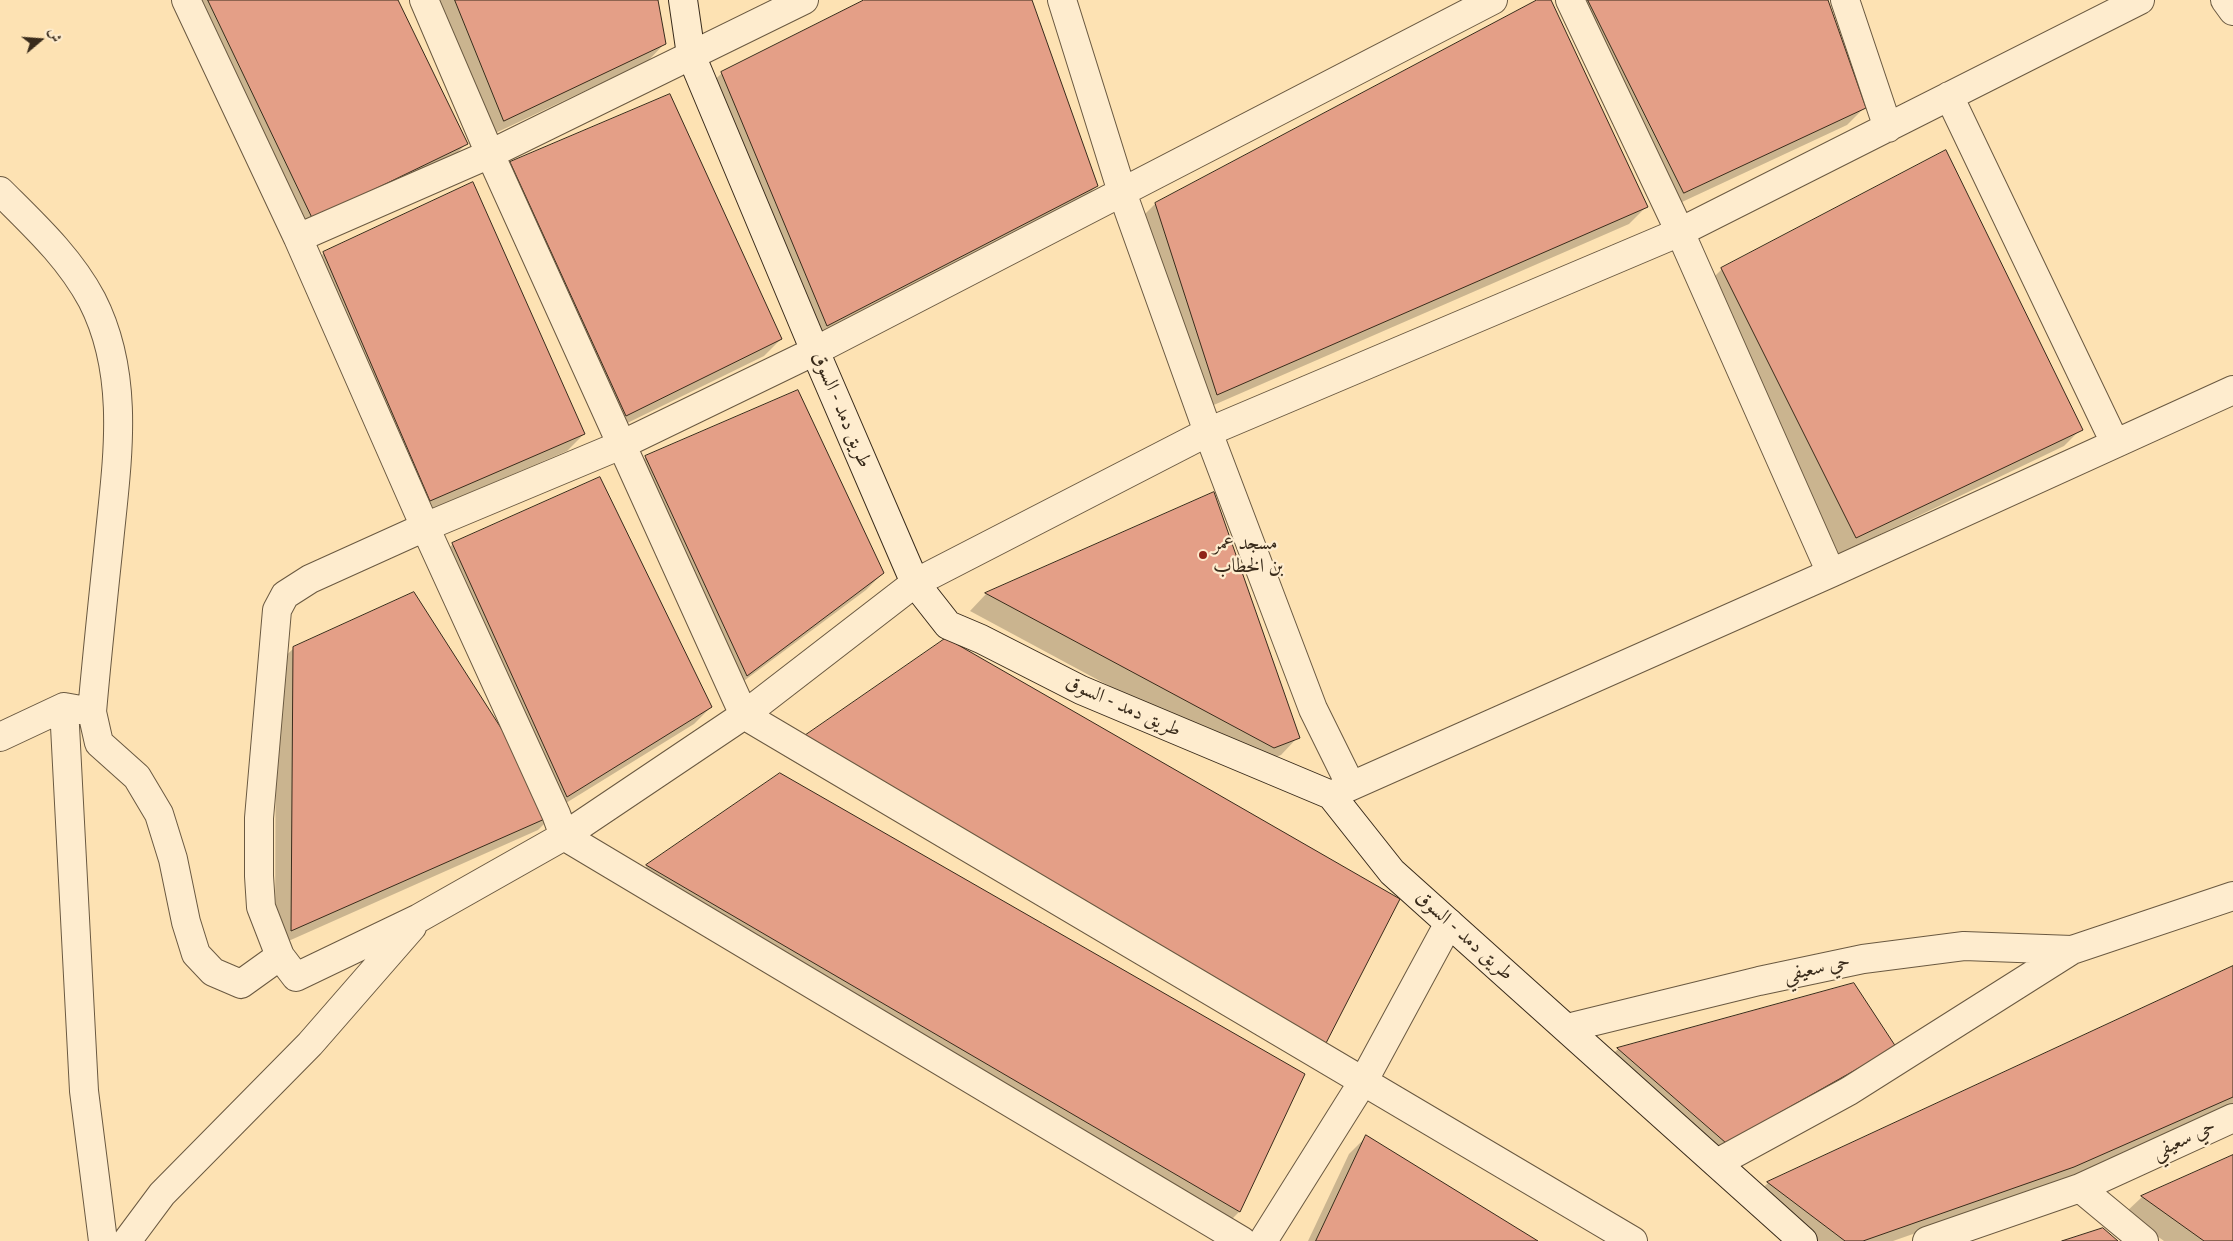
<!DOCTYPE html>
<html>
<head>
<meta charset="utf-8">
<style>
  body { margin:0 }
  #map { position:relative; width:2233px; height:1241px; overflow:hidden; background:#fde2b3; font-family:"IM FELL Great Primer",Amiri,serif }
  canvas { display:block }
  .north { position:absolute; left:15px; top:15px; width:50px; height:50px; -webkit-text-stroke:4px #feecce; paint-order:stroke; rotate:72deg; font-size:14px; font-weight:700; line-height:20px; text-align:center; color:#392b1b }
  .north::after { content:''; display:block; margin:auto; width:18px; height:22px; background:#392b1b; clip-path:polygon(50% 0,100% 100%,50% 72%,0 100%) }
</style>
</head>
<body>
<div id="map">
<canvas width="2233" height="1241"></canvas>
<div class="north">ش</div>
</div>
<script>
const g = document.querySelector('canvas').getContext('2d');
g.lineJoin = 'round';
function paint(path, color) {
  g.fillStyle = color;
  g.fill(path, 'evenodd');
}
function trace(path, color, width, dash) {
  g.strokeStyle = color;
  g.lineWidth = width;
  g.lineCap = dash ? 'butt' : 'round';
  g.setLineDash(dash || []);
  g.stroke(path);
}
function write(font, color, halo, rows, align = 'center') {
  g.font = font + ' "IM FELL Great Primer",Amiri,serif';
  g.lineWidth = 4.5;
  g.setLineDash([]);
  g.textBaseline = 'middle';
  g.strokeStyle = halo;
  g.fillStyle = color;
  for (const [text, x, y, turn = 0] of rows) {
    g.save();
    g.translate(x, y);
    g.rotate((+turn || 0) * Math.PI / 180);
    g.textAlign = isNaN(turn) ? turn : align;
    if (halo) g.strokeText(text, 0, 0);
    g.fillText(text, 0, 0);
    g.restore();
  }
}
paint(new Path2D(`
  M183,0H397L466,144L449,161L296,235Z
  M432,0H657L665,43L648,61L487,137Z
  M867,0H1031L1097,186L1079,203L810,342L704,90L722,73Z
  M1540,0H1549L1646,207L1629,224L1200,411L1138,221L1155,204Z
  M1562,0H1827L1864,108L1847,125L1667,209Z
  M511,163L781,339L764,356L609,432L494,180Z
  M324,253L584,434L567,451L413,517L307,270Z
  M1722,269L2081,429L2064,446L1839,554L1705,286Z
  M797,392L883,573L866,590L729,692L628,474L646,457Z
  M1213,493L1298,737L1281,755L1256,765L970,611L986,594Z
  M453,544L711,707L694,724L553,811L555,813L538,830L275,947L276,665L294,648L533,780L436,561Z
  M800,740L1306,1063L784,756Z
  M780,774L1303,1075L1239,1212L1222,1229L630,883L647,866Z
  M2233,967V1105L2056,1184L1893,1241H1806L1751,1199L1768,1183Z
  M1853,984L1877,1064L1708,1159L1601,1066L1618,1049Z
  M1366,1137L1536,1241H1308L1349,1154Z
  M2233,1157V1241H2164L2125,1213L2142,1197Z`), '#0003');
const building = new Path2D(`
  M208,0H398L468,144L313,219Z
  M455,0H658L666,44L504,121Z
  M864,0H1032L1098,186L827,326L721,72Z
  M1537,0H1551L1648,207L1217,395L1155,203Z
  M1588,0H1828L1866,108L1684,193Z
  M670,94L782,339L626,416L510,162Z
  M1946,150L2083,430L1856,538L1721,268Z
  M473,182L585,434L430,501L323,252Z
  M798,390L884,573L747,676L645,456Z
  M600,477L712,707L567,797L452,543Z
  M1214,492L1300,738L1274,748L985,593Z
  M414,592L556,814L291,931L293,647Z
  M946,638L1400,899L1324,1047L800,739Z
  M780,773L1305,1074L1240,1212L646,865Z
  M2233,966V1097L2074,1167L1863,1241H1845L1767,1182Z
  M1854,983L1896,1047L1726,1143L1617,1048Z
  M1366,1135L1538,1241H1316Z
  M2233,1155V1241H2204L2141,1196Z
  M2103,1228L2118,1241H2062Z`);
paint(building, '#e49f87');
trace(building, '#392b1b', 1);
const street = new Path2D(`
  M186,0L298,238L425,527L556,814L564,836L1242,1241
  M424,0L490,154L744,715L1633,1241
  M1062,0L1122,192L1208,432L1313,709L1351,786
  M1570,0L1680,232L1831,573
  M1845,0L1888,128
  M2225,0L2233,11
  M1949,96L2115,443
  M0,191C34,225 69,257 92,300C131,376 117,461 109,542C103,599 97,655 92,712
  M298,238L490,154L804,0
  M64,707L84,1091L103,1241
  M0,737L64,707L92,712L99,743L137,777L159,814L173,859L186,922L196,954L213,972L241,984L280,956L296,977L419,918L564,836L744,715L915,583L1208,432L1680,232L2140,0
  M1331,795L1831,573L2233,390
  M280,956L261,907L259,876V818L277,610L285,595L310,579L425,527L621,445L815,351L1493,0
  M1567,1028L1759,981L1863,959L1964,946L2072,950
  M1717,1163L1849,1091L2072,950L2233,896
  M2080,1188L2144,1241
  M127,1241L162,1194L310,1044L412,927
  M1263,1241L1364,1080L1449,923
  M1927,1241L2080,1188L2233,1118`);
const secondary = new Path2D(`
  M683,0L691,55L815,351L915,583L948,625L981,639L1081,690L1331,795L1392,872L1803,1241`);
trace(street, '#6a5941', 30);
trace(secondary, '#392b1b', 30);
trace(street, '#feecce', 28);
trace(secondary, '#feecce', 28);
for (const [x, y, r, color] of [
  [1203,555,5,"#8f2418"]
]) {
  const dot = new Path2D();
  dot.arc(x, y, r, 0, 2 * Math.PI);
  g.fillStyle = color;
  g.fill(dot);
  trace(dot, '#feecce', 2);
}
write('20px', '#392b1b', '#feecce', [
  ["طريق دمد - السوق",841,410,67],
  ["طريق دمد - السوق",1123,707,24],
  ["طريق دمد - السوق",1464,936,42],
  ["حي سعيفي",1817,969,-12],
  ["حي سعيفي",2184,1140,-25]
]);
write('20px', '#392b1b', '#feecce', [
  ["مسجد عمر",1213,544],
  ["بن الخطاب",1213,567]
], 'left');
</script>
</body>
</html>
